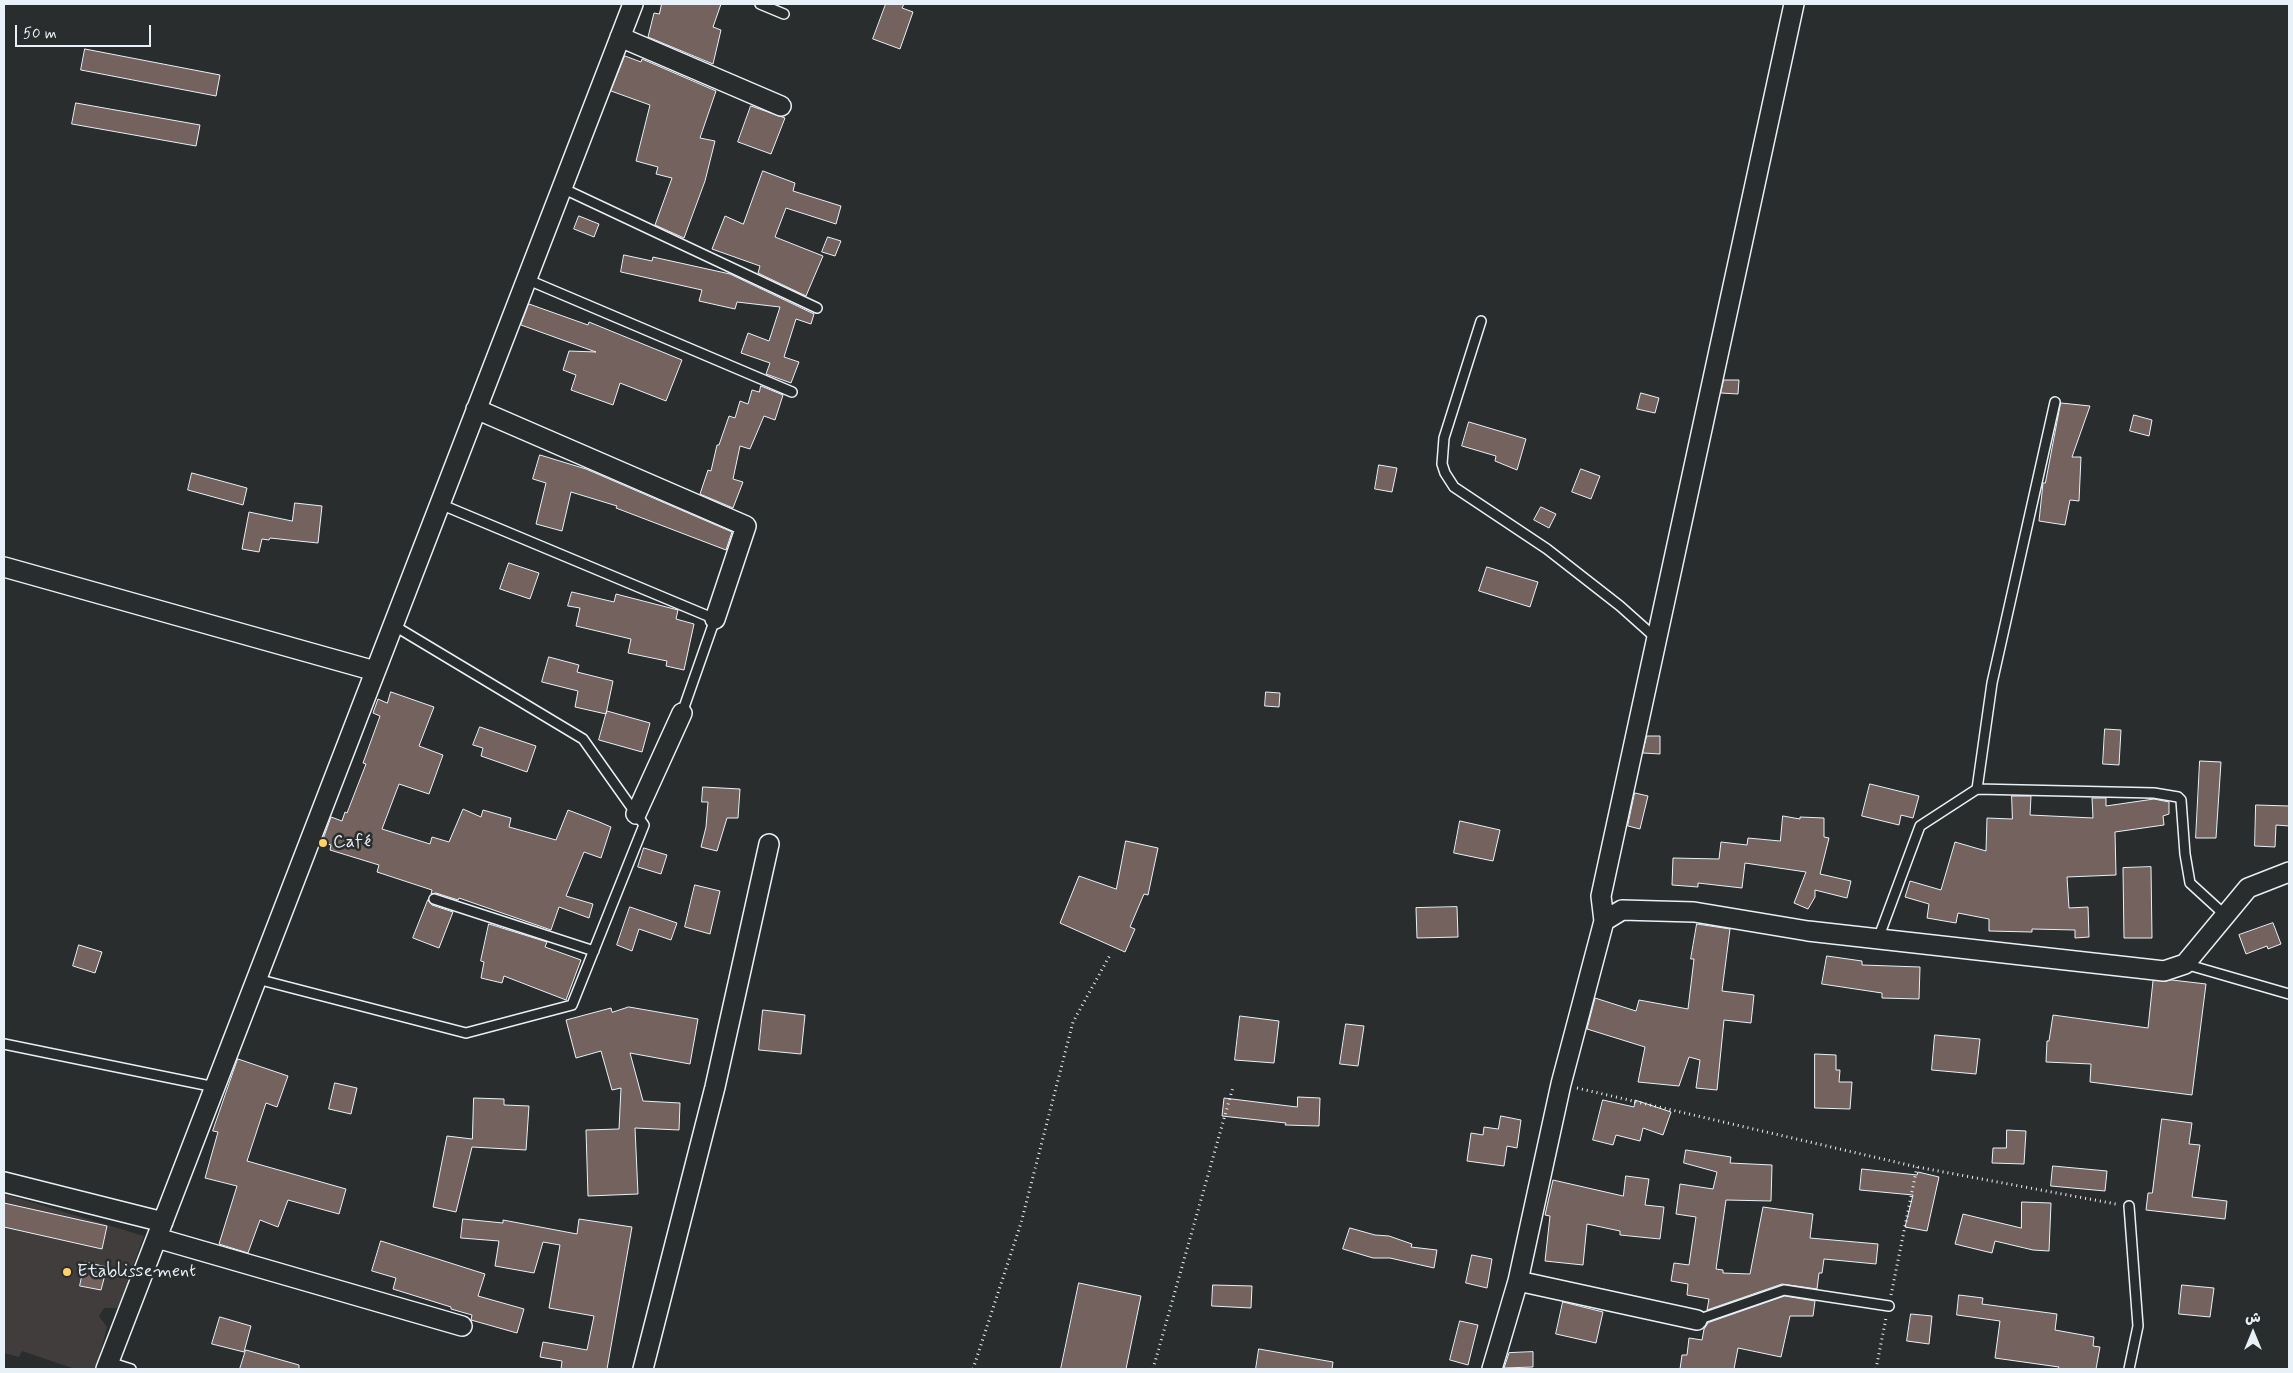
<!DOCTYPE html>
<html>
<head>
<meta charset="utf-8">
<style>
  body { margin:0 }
  #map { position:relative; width:2293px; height:1373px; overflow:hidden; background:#2a2d2e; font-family:Mynerve,"Playpen Sans Arabic",sans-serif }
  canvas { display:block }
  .frame { position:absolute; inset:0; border:5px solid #e8f1f8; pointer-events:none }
  .north { position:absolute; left:2228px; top:1308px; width:50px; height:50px; -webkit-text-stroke:4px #2a2d2e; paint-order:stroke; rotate:0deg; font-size:14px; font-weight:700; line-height:20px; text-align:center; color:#e8f1f8 }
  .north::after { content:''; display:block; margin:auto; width:18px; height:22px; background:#e8f1f8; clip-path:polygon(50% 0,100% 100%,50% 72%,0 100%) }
  .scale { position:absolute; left:15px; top:25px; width:136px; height:22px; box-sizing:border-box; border:2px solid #e8f1f8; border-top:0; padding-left:6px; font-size:15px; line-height:18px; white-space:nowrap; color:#e8f1f8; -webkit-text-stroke:4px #2a2d2e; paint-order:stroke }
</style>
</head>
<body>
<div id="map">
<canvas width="2293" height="1373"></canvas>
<div class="frame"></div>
<div class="north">ش</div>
<div class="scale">50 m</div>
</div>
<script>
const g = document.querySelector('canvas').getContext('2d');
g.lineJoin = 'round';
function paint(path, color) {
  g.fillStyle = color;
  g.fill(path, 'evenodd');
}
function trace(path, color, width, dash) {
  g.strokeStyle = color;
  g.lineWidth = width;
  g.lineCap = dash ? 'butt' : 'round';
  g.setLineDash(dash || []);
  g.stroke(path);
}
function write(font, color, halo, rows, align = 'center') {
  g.font = font + ' Mynerve,sans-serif';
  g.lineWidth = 5;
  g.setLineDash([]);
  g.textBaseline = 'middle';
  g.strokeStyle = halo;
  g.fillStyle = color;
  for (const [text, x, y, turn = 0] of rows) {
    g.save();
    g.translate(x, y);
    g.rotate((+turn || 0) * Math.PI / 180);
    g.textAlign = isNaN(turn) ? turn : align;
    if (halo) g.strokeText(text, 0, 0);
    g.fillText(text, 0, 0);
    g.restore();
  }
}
paint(new Path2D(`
  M4,1194L144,1236L118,1308H104L99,1316L107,1327L96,1369H75L22,1351L19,1357L4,1353Z`), '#403d3c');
const building = new Path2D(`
  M662,4H721L713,27L721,30L713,64L648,37L654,13L659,14Z
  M886,4H904L902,8L913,12L900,49L873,39Z
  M85,49L220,75L216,96L81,70Z
  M625,56L641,62L642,59L716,91L700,138L715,141L705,181L684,238L655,225L672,178L656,174L658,167L636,161L650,105L611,91Z
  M76,103L200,125L196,146L72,124Z
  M751,106L785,118L771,154L738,142Z
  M763,171L795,183L793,191L841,206L836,224L786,208L775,237L823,256L806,296L758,273L760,266L712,249L725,216L743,224Z
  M579,216L599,224L594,237L574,229Z
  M828,237L841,241L835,256L822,252Z
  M624,255L652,261L653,257L730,274L814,314L811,324L796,319L784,357L799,362L791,383L766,374L770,363L741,353L748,333L769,341L780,307L737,302L735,309L699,301L702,290L621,272Z
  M529,304L588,325L589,322L682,360L666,401L620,383L613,405L571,390L576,375L563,370L569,351L596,352L521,325Z
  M1724,380H1739L1738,394L1721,393Z
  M761,386L783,395L775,420L764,416L750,449L740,446L733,479L743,482L733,508L700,494L708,470L711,471L717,445H719L729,416L735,418L740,401L748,404L752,390L759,392Z
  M1641,393L1659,398L1655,413L1637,409Z
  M2061,403L2090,406L2072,457H2081L2079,501L2070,500L2065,525L2039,521L2043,483H2045Z
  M2134,415L2152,420L2149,436L2130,431Z
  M1469,422L1526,439L1517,470L1495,461L1496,456L1462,446Z
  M540,455L586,469L732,532L726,550L616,508L617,506L571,492L562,531L536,524L546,483L533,479Z
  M1379,465L1397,468L1392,492L1375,489Z
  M1581,469L1600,476L1591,499L1572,492Z
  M192,473L247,488L243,505L188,490Z
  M295,503L322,506L318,543L270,538L269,540L262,539L259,552L242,549L249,512L292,521Z
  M1541,507L1556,514L1549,528L1534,520Z
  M509,563L539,573L530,599L500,589Z
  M1487,567L1538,582L1530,607L1479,591Z
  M572,592L614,602L616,594L678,610L676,619L694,624L684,670L666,666L667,661L628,653L631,639L576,626L580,608L568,606Z
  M549,657L579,665L577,672L613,681L606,714L575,707L578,691L542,682Z
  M391,692L434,707L419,746L443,755L429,794L399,784L382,829L430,844L432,837L449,842L463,809L481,817L483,810L511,818L509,827L556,840L568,810L597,821L611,827L601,858L584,852L566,896L593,904L589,918L559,907L551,930L459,898L458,900L436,893L431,894L432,890L377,872L379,865L330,850L331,845L322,842L331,817L342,821L345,812L347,813L366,764L363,763L380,716L373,713L378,699L387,703Z
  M1266,692L1280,693L1279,707L1265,706Z
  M607,711L650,723L642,752L599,740Z
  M480,727L536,746L527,772L481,756L483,748L473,745Z
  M2105,729L2121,730L2119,765L2103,764Z
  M1647,736H1660V754L1643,753Z
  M2200,761L2221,762L2216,838H2196Z
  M1870,784L1919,796L1913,818L1901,815L1899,825L1862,816Z
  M703,787L740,789L738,818H727L717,851L701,847L706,827L708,802H702Z
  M1635,793L1648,796L1640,829L1628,826Z
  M2012,796H2031L2030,815L2093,818L2092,798H2106V806L2154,799L2169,802V814L2163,816L2164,825L2115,832L2116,875L2067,877L2069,908L2088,907L2089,937L2075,938V930L2032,929V932L1989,931V919L1958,913L1956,923L1927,918L1929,904L1905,897L1910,881L1941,890L1955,842L1986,851L1987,818L2012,819Z
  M2256,805L2289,806V826L2276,825L2275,847L2255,846Z
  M1783,816L1800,819V817L1824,818V837L1829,838L1820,874L1851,881L1847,898L1815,890V897L1808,909L1794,903L1806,872L1745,863L1742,888L1698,883V887L1672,885L1673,858L1719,859L1721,842L1747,845L1748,838L1780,841Z
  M1460,821L1500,830L1493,861L1454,853Z
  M1126,841L1158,848L1148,895L1144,894L1130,927L1135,929L1125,952L1060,923L1079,876L1116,889Z
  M644,848L667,855L661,874L638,867Z
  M2151,867L2152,938H2124L2123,868Z
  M695,885L720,891L710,934L685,927Z
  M428,900L432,905L453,912L439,948L413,938Z
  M630,907L677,923L671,940L639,929L632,951L617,945Z
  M1457,907L1458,937L1417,938L1416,908Z
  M2273,923L2281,944L2268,949L2267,946L2246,954L2239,935Z
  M489,924L547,942L545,947L581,960L566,1000L504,976L502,983L481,978L484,962L481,961Z
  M1697,924L1730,929L1722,991L1754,995L1751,1023L1724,1020L1717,1090L1696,1088L1700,1060L1689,1057L1679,1086L1638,1082L1645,1047L1587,1029L1595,998L1636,1011L1639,1000L1688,1009L1694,959H1691Z
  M79,945L102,952L95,973L73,966Z
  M1827,956L1862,961V965L1920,967L1919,999L1882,998V993L1822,984Z
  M2172,980L2206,984L2192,1095L2090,1082L2091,1064L2046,1062L2047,1041H2049L2053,1015L2148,1028L2153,981Z
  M629,1007L698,1019L690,1064L630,1053L643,1101L680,1103L679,1130L635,1128L638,1194L588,1196L586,1130L619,1129L621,1088L612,1090L601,1051L576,1058L566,1020L611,1008L612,1012Z
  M763,1010L805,1015L801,1054L759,1050Z
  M1240,1016L1279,1021L1274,1063L1235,1060Z
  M1346,1024L1364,1026L1358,1066L1340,1064Z
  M1935,1035L1980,1039L1976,1074L1932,1070Z
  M1815,1054L1836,1055V1070H1840L1839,1082H1852L1850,1109L1815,1108Z
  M238,1059L288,1076L277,1107L266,1103L247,1161L346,1189L339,1214L288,1200L278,1227L260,1220L248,1253L219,1244L237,1186L205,1178L218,1132L213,1131Z
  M335,1083L357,1088L351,1114L329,1109Z
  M1298,1097L1320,1098L1319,1126L1285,1125L1286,1123L1222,1116L1224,1098L1297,1107Z
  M474,1098L504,1099V1105L529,1106L526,1150L472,1147L456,1212L433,1207L447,1136L472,1139Z
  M1603,1100L1634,1107L1635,1100L1671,1112L1663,1135L1643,1128L1640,1141L1616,1135L1613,1145L1593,1140Z
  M1501,1116L1521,1120L1517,1148L1507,1146L1504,1166L1467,1161L1471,1133L1483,1135L1484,1127L1498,1129Z
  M2162,1119L2192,1123L2189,1144L2200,1145L2192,1197L2227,1201L2225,1219L2146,1210L2148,1193H2152Z
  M2007,1130L2026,1131L2024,1164L1992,1163L1993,1148H2006Z
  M1686,1150L1731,1157L1730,1163L1772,1165L1771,1201L1726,1200L1716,1269L1723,1270V1273L1750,1274L1763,1207L1813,1214L1810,1238L1878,1244L1876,1264L1824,1259L1822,1273H1819L1817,1289L1782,1284L1707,1310L1709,1299L1687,1295L1688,1284L1671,1281L1674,1263L1689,1265L1696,1217L1676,1214L1680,1184L1713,1189L1717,1172L1684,1163Z
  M2053,1166L2107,1171L2105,1191L2051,1186Z
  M1862,1169L1917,1175L1918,1172L1939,1177L1927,1231L1905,1227L1913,1195L1860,1190Z
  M1626,1176L1649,1179L1645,1205L1664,1207L1660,1239L1620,1235V1231L1587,1224L1583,1265L1545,1261L1550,1216L1545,1215L1553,1180L1623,1196Z
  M2022,1202L2051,1203L2049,1251L2033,1250L1995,1241L1992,1253L1955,1244L1963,1214L2021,1228Z
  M4,1203L107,1226L102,1249L4,1227Z
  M463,1219L503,1223V1220L577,1234L579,1219L632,1227L607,1369H561L562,1361L540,1357L543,1342L587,1350L594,1316L549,1308L560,1245L543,1242L534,1273L495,1266L499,1241L461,1238Z
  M1350,1228L1375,1235L1389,1236L1412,1244L1411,1247L1437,1250L1434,1268L1390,1258H1373L1343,1249Z
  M381,1241L485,1274L478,1296L524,1309L517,1333L471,1320L472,1315L451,1309V1307L393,1289L396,1278L372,1271Z
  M1472,1255L1492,1259L1487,1288L1466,1283Z
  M85,1262L107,1267L101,1290L80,1286Z
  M1079,1283L1141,1296L1126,1369H1061Z
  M1213,1285L1252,1286L1251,1308L1212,1306Z
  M2182,1285L2214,1288L2210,1317L2179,1314Z
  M1959,1295L1983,1298L1982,1304L2057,1314L2055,1330L2094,1337L2093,1346L2100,1347L2096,1369H2058L2059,1367L1995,1358L2000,1321L1957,1315Z
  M1785,1296L1815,1301L1813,1316H1790L1781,1357L1738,1348L1734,1369H1680L1682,1355H1687L1689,1338L1702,1340L1704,1329L1708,1323Z
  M1563,1302L1603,1312L1596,1343L1556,1334Z
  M1911,1314L1932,1316L1929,1344L1907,1341Z
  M220,1317L251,1326L244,1352L212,1344Z
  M1460,1321L1478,1325L1468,1365L1450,1360Z
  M1259,1349L1333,1362L1332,1369H1256Z
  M246,1350L299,1365V1369H240Z
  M1533,1352V1367L1504,1368L1509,1353Z`);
paint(building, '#74625e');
trace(building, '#e8f1f8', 1);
const lane = new Path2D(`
  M760,4L784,14
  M562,188L817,308
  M526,279L792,392
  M1481,321L1444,438L1442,464L1445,473L1454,487L1547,549L1620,606L1657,639
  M440,504L715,619L682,713
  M1977,789L1992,683L2055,402
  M434,899L594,951
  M1878,939L1920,826L1977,789L2154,793L2178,797L2181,800L2185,854L2190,883L2225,915
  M2185,964L2289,994
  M257,979L466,1033L572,1005L644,825L583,739L393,625
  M4,1044L215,1087
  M2129,1206L2138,1326L2129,1369
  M1697,1320L1784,1290L1889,1306
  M109,1362L131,1369`);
const street = new Path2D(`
  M620,37L781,106
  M476,409L746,526L715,619
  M4,567L375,671
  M636,814L682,713
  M1604,921L1601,896L1794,4
  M4,1182L163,1222
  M157,1238L462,1326
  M1518,1281L1697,1320
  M106,1369L633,4
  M643,1369L715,1087L769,844
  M1492,1369L1518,1281L1561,1084L1604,921L1622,910L1694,912L1808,931L2164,971L2185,964L2248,888L2289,872`);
trace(lane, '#e8f1f8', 12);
trace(street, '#e8f1f8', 22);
trace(new Path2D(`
  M1577,1088L1917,1167L2116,1204
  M1891,1295L1917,1167
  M973,1369L1021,1223L1073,1022L1110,955
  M1153,1369L1233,1087
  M1876,1369L1886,1318`), '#e8f1f8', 3, [1, 4]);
trace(lane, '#2a2d2e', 9);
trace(street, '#2a2d2e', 19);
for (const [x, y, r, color] of [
  [323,843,5,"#ffd166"],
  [67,1272,5,"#ffd166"]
]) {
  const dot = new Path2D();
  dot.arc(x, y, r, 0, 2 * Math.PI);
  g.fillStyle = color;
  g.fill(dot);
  trace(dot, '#2a2d2e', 2);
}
write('18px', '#e8f1f8', '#2a2d2e', [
  ["Café",333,843],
  ["Etablissement",77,1272]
], 'left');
</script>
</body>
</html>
